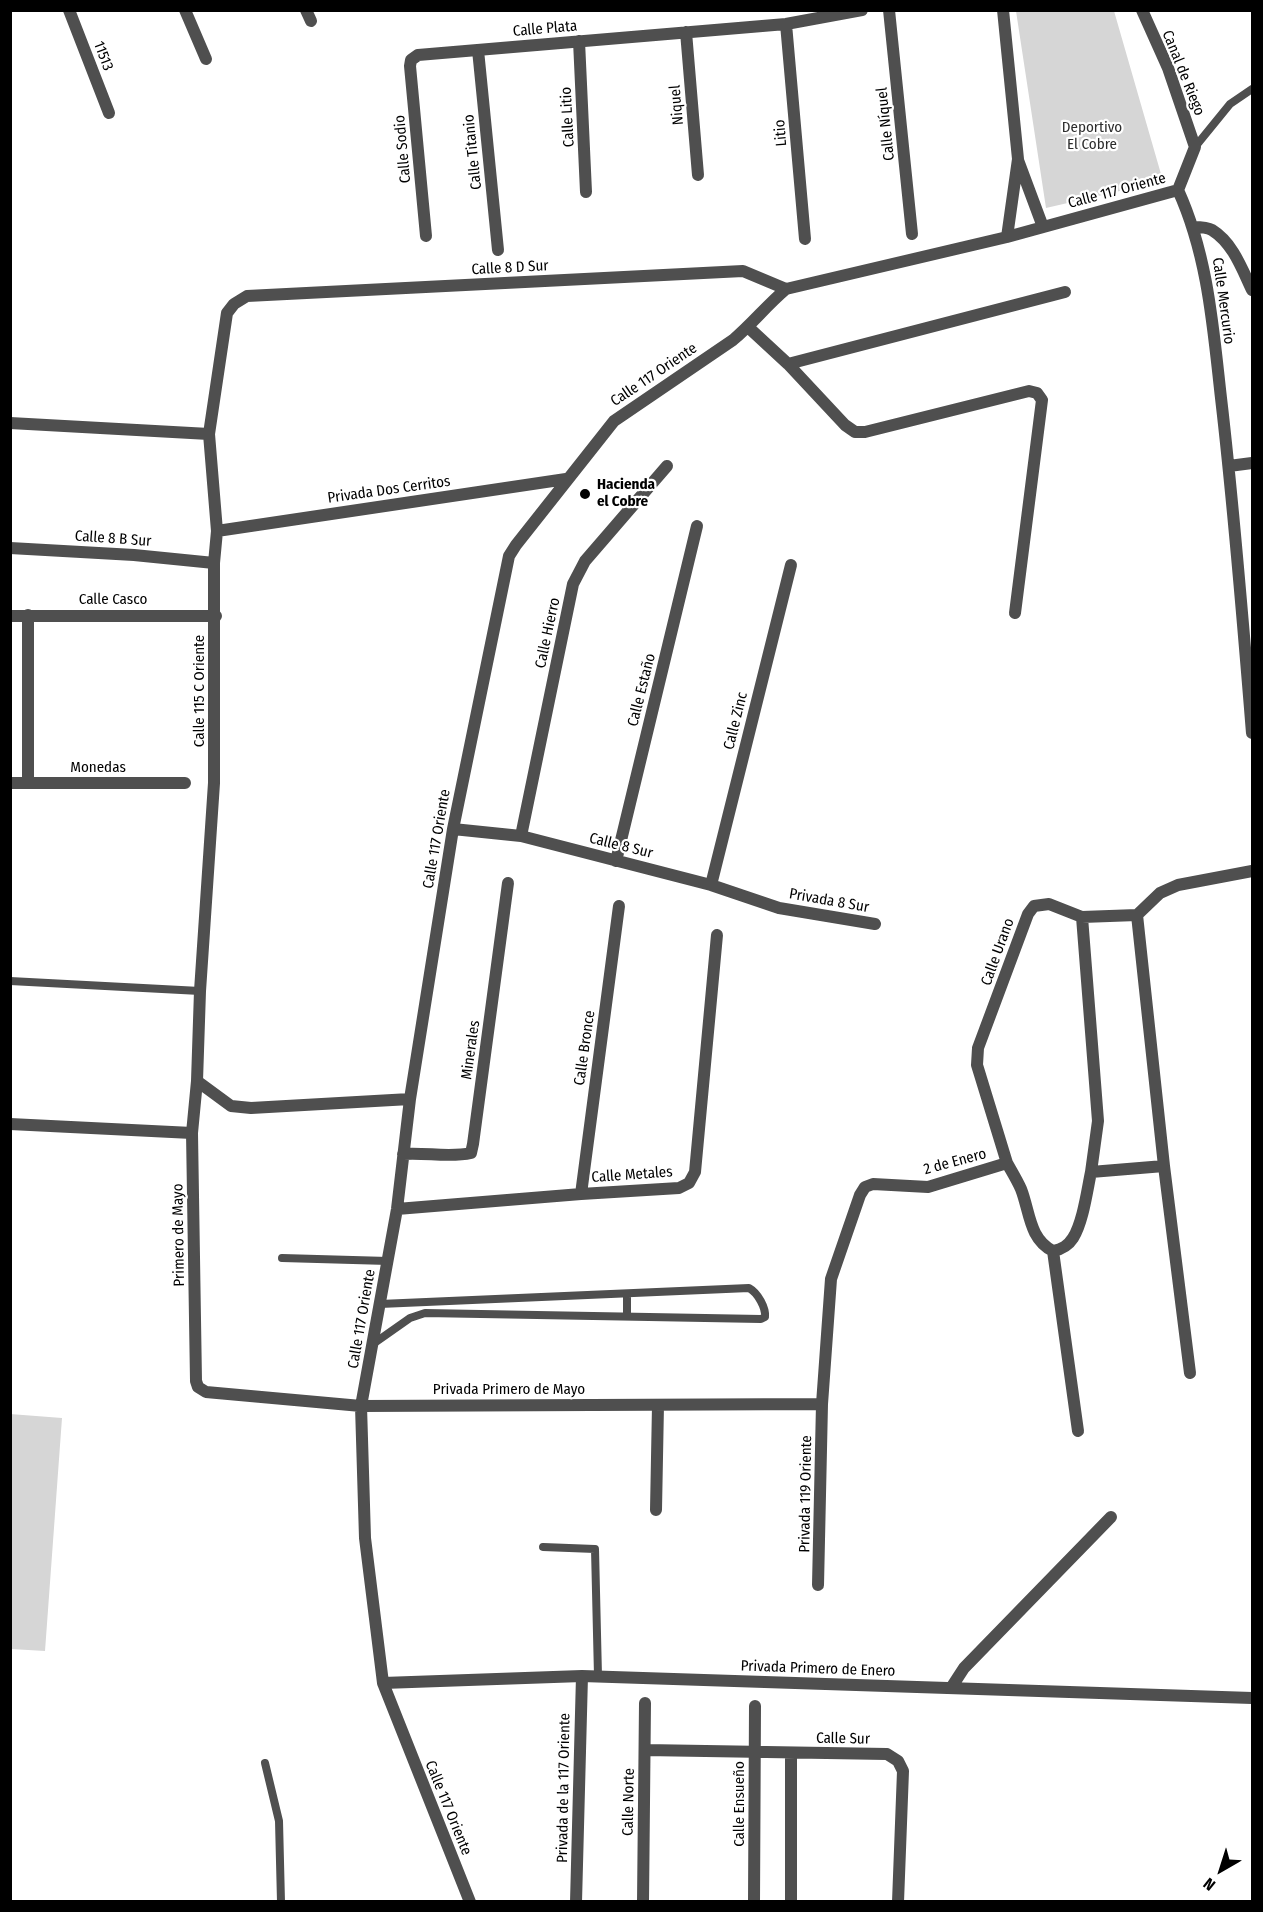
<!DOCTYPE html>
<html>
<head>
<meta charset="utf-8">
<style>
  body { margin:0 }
  #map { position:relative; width:1263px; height:1912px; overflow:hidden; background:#fff; font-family:"Fira Sans Condensed",sans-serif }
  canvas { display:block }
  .frame { position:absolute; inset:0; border:12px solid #000; pointer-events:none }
  .north { position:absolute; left:1191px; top:1840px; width:60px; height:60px; -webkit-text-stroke:4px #fff; paint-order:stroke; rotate:219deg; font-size:16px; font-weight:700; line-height:24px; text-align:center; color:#000 }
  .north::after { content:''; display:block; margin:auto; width:21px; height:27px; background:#000; clip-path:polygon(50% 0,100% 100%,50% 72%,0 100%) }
</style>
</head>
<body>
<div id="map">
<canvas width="1263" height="1912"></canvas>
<div class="frame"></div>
<div class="north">N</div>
</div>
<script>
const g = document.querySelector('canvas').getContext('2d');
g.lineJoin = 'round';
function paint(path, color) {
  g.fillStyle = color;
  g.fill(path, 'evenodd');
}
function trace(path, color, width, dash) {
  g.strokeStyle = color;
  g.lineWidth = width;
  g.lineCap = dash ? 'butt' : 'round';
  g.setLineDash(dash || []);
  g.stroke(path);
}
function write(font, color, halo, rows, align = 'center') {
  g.font = font + ' "Fira Sans Condensed",sans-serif';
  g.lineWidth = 4.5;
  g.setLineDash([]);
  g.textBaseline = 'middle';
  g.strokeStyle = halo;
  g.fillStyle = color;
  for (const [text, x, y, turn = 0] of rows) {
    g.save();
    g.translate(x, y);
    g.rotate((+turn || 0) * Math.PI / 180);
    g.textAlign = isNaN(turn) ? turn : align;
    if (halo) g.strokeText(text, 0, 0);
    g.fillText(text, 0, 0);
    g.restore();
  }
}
paint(new Path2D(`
  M1016,11H1114L1163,181L1046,208Z
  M10,1414L62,1418L45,1651L11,1649Z`), '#d6d6d6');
trace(new Path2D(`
  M1195,147L1230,104L1252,89
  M10,981L200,991
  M282,1258L388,1261
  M627,1316V1294
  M373,1344L410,1318L425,1313L761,1319L765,1317C766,1308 758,1293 749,1288L380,1304
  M543,1547L595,1549L598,1676
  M265,1763L279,1821L281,1902`), '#4f4f4f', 8);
trace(new Path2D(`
  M69,10L109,113
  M185,10L206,59
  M306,10L311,21
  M889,10L912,234
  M1003,10L1018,159L1007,237
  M1142,10L1168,68L1195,147L1178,190C1208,256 1213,327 1221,398C1234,509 1243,621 1252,733
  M786,24L805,239
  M686,32L698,175
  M579,41L586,192
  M478,50L498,250
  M1018,160L1043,227
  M1193,227C1199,227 1207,227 1212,230C1233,243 1242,269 1252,290
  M426,236L410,66L411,60L418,55L786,24L862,10
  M786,289L743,271L247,296L234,304L227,313L209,434L217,531L214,563V783L200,991L197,1081L192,1133L196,1381L198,1387L206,1392L361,1406L822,1404
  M748,327L788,364L845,425L855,432H865L1029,391L1037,393L1042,400L1015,613
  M788,364L1065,292
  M10,423L209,434
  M1229,466L1252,463
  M217,531L566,479
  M10,548L134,555L214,563
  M28,615V783
  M10,616H216
  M10,783H185
  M453,829L521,836L711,885L779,908L875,924
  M521,836L573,584L585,561L667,466
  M616,861L697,526
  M711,885L791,565
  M1137,915L1164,1166L1190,1373
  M1082,917L1098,1121L1091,1172
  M197,1081L231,1106L251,1108L410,1099
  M10,1124L192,1133
  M403,1154C425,1152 449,1158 471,1153L473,1144L508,883
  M1007,1163L977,1065L978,1048L1028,914L1034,906L1049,904L1082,917L1137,915L1160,893L1178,885L1252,871
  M581,1194L619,906
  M397,1209L581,1194L679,1188L689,1183L695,1172L717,935
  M1053,1251L1078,1431
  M656,1510L658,1405
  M818,1585L822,1404L831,1279L860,1195L865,1187L873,1184L928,1187L1007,1163C1012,1172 1017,1180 1021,1189C1030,1212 1029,1239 1053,1251C1062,1249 1068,1246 1073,1238C1083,1222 1087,1191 1091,1172L1164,1166
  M383,1683L582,1676L1252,1698
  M951,1688L964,1668L1111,1517
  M645,1750L887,1754L898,1761L903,1771L898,1902
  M470,1902L383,1683L365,1538L361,1406L397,1209L410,1099L453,829L509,556L516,545L614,421L733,340C752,324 767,305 786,289L1007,237L1178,190
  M576,1902L582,1676
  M643,1902L645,1703
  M754,1902L755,1706
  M791,1902V1753`), '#4f4f4f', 12);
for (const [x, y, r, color] of [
  [585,494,6,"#000"]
]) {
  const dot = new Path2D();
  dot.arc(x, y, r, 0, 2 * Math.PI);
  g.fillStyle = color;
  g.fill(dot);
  trace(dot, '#fff', 2);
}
write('15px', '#000', '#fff', [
  ["Calle Plata",545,29,-5],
  ["11513",103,56,69],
  ["Canal de Riego",1183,73,68],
  ["Niquel",677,105,-95],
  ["Calle Litio",568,117,-93],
  ["Calle Níquel",886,124,-96],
  ["Litio",781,133,-95],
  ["Calle Sodio",403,149,-95],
  ["Calle Titanio",473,152,-96],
  ["Calle 117 Oriente",1117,191,-15],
  ["Calle 8 D Sur",510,268,-3],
  ["Calle Mercurio",1223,301,82],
  ["Calle 117 Oriente",654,375,-34],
  ["Privada Dos Cerritos",389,490,-8],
  ["Calle 8 B Sur",113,539,4],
  ["Calle Casco",113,600],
  ["Calle Hierro",548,633,-78],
  ["Calle Estaño",642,690,-76],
  ["Calle 115 C Oriente",200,691,-90],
  ["Calle Zinc",736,721,-76],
  ["Monedas",98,768],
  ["Calle 117 Oriente",437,839,-80],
  ["Calle 8 Sur",621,846,14],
  ["Privada 8 Sur",829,901,10],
  ["Calle Urano",998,952,-70],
  ["Calle Bronce",585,1048,-82],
  ["Minerales",471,1050,-82],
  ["2 de Enero",955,1162,-15],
  ["Calle Metales",632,1175,-4],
  ["Primero de Mayo",179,1235,-91],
  ["Calle 117 Oriente",362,1319,-80],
  ["Privada Primero de Mayo",509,1390],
  ["Privada 119 Oriente",806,1494,-89],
  ["Privada Primero de Enero",818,1669,2],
  ["Calle Sur",843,1739,1],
  ["Privada de la 117 Oriente",564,1788,-89],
  ["Calle Norte",629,1802,-89],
  ["Calle Ensueño",740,1804,-90],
  ["Calle 117 Oriente",448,1808,68]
]);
write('15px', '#2d2d2d', '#fff', [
  ["Deportivo",1092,128],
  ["El Cobre",1092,145]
]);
write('bold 15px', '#000', '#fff', [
  ["Hacienda",597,485],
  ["el Cobre",597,502]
], 'left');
</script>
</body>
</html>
